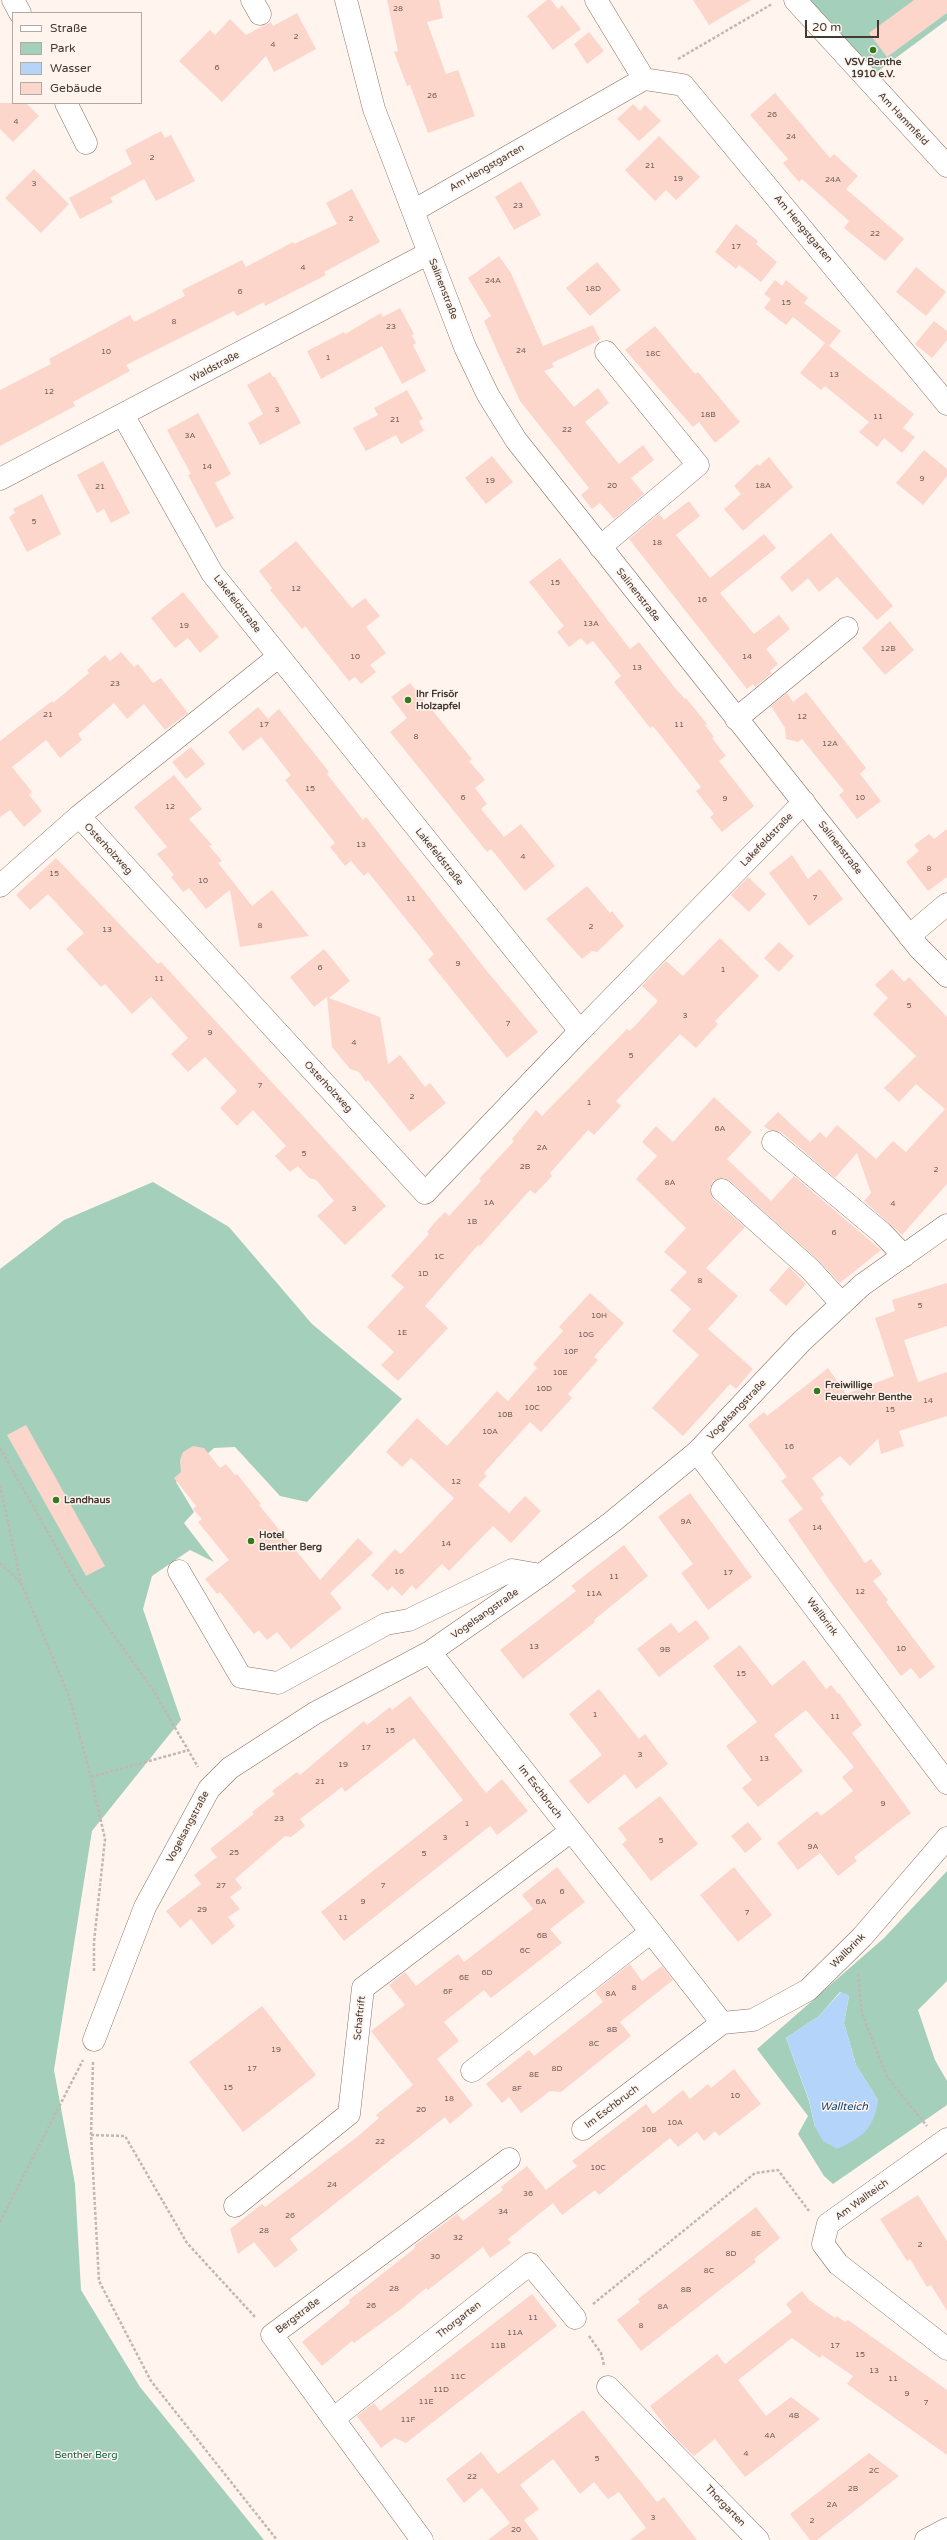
<!DOCTYPE html>
<html>
<head>
<meta charset="utf-8">
<style>
  body { margin:0 }
  #map { position:relative; width:947px; height:2540px; overflow:hidden; background:#fff4ee; font-family:"Varela Round",sans-serif }
  canvas { display:block }
  .legend { position:absolute; left:12px; top:12px; width:130px; height:92px; box-sizing:border-box; background:#fff4ee; border:1px solid #b4a9a3; margin:0; padding:5px 7px; list-style:none; font-size:12px; color:#433933 }
  .legend li { display:flex; align-items:center; gap:8px; height:20px }
  .legend b { width:20px; border:1px solid #b4a9a3 }
  .scale { position:absolute; left:805px; top:20px; width:74px; height:18px; box-sizing:border-box; border:2px solid #433933; border-top:0; padding-left:5px; font-size:12px; line-height:14px; white-space:nowrap; color:#433933; -webkit-text-stroke:3px #fff4ee; paint-order:stroke }
</style>
</head>
<body>
<div id="map">
<canvas width="947" height="2540"></canvas>
<ul class="legend">
<li><b style="height:5px;background:#fff"></b>Straße</li>
<li><b style="height:11px;background:#a4d0bb"></b>Park</li>
<li><b style="height:11px;background:#b4d4f9"></b>Wasser</li>
<li><b style="height:11px;background:#fdd6cb"></b>Gebäude</li>
</ul>
<div class="scale">20 m</div>
</div>
<script>
const g = document.querySelector('canvas').getContext('2d');
g.lineJoin = 'round';
function paint(path, color) {
  g.fillStyle = color;
  g.fill(path, 'evenodd');
}
function trace(path, color, width, dash) {
  g.strokeStyle = color;
  g.lineWidth = width;
  g.lineCap = dash ? 'butt' : 'round';
  g.setLineDash(dash || []);
  g.stroke(path);
}
function write(font, color, halo, rows, align = 'center') {
  g.font = font + ' "Varela Round",sans-serif';
  g.lineWidth = 3;
  g.setLineDash([]);
  g.textBaseline = 'middle';
  g.strokeStyle = halo;
  g.fillStyle = color;
  for (const [text, x, y, turn = 0] of rows) {
    g.save();
    g.translate(x, y);
    g.rotate((+turn || 0) * Math.PI / 180);
    g.textAlign = isNaN(turn) ? turn : align;
    if (halo) g.strokeText(text, 0, 0);
    g.fillText(text, 0, 0);
    g.restore();
  }
}
paint(new Path2D(`
  M795,0H947V20L866,80Z
  M153,1182L229,1227L312,1324L402,1399L307,1502L280,1496L235,1447L214,1448L176,1482L194,1512L184,1523L214,1562L190,1550L152,1576L143,1609L181,1720L92,1831L54,2070L75,2184L81,2290L140,2387L264,2540H0V1269L64,1220Z
  M947,1871V1981L918,2010L935,2060L947,2081V2105L833,2184L824,2176L798,2134L808,2116L757,2049L884,1938ZM840,1992L849,1996L844,2023L856,2065L878,2100L815,2127L809,2101L786,2038L819,2016Z`), '#a4d0bb');
paint(new Path2D(`
  M841,1992L849,1996L844,2023L856,2065L878,2100C874,2129 863,2137 837,2149L823,2141L815,2127L809,2100L786,2038L819,2016Z`), '#b4d4f9');
paint(new Path2D(`
  M387,0H439L443,18L427,22L446,74L458,70L475,116L428,133L410,85L407,86L394,52L398,51Z
  M547,0H551L558,9L562,5L581,29L553,50L527,16Z
  M693,0H751L709,25Z
  M914,0H947V13L887,57L869,33Z
  M297,13L316,49L274,72L266,56L222,102L179,61L210,30L215,35L230,19L246,35L271,22L273,26Z
  M589,32L604,51L587,64L574,44Z
  M775,93L830,158L834,154L858,176L846,189L904,239L885,261L844,228L849,221L802,179L799,182L792,174L783,163L788,159L750,115Z
  M0,103H26L39,116L13,142L0,129Z
  M633,104L640,111L645,105L661,121L639,141L617,119Z
  M161,131L165,138L171,135L195,181L156,201L144,179L110,198L113,202L80,219L69,198L132,164L125,150Z
  M659,136L700,177L676,200L666,190L655,201L625,170Z
  M34,169L69,204L41,233L5,198Z
  M521,181L541,215L514,230L495,197Z
  M352,189L380,242L324,272L326,275L265,306L264,302L237,316L234,311L126,365L130,371L73,402L75,406L0,446V390L51,364L49,359L130,315L134,322L185,296L182,290L242,260L246,267L293,242L294,244L337,224L326,203Z
  M736,224L758,241L756,244L777,262L761,282L739,265L736,269L715,252Z
  M499,256L511,273L543,346L593,325L600,340L552,363L554,367L544,371L574,407L598,388L609,403L585,422L619,464L643,445L654,460L631,478L644,494L614,519L600,503L592,509L581,495L589,488L520,401L498,353L484,321L491,316L468,278Z
  M597,262L621,290L590,316L566,288Z
  M916,267L946,292L926,316L896,292Z
  M775,280L782,286L786,280L808,298L804,303L841,331L829,346L914,414L903,428L915,437L902,453L884,438L877,447L859,432L869,422L825,386L821,390L800,373L825,343L793,317L786,325L764,308L771,299L764,294Z
  M400,308L414,334L412,335L416,343L413,345L426,371L402,384L382,346L321,379L307,351L344,332L345,334L381,313L383,317Z
  M934,321L947,331V340L932,358L915,344Z
  M655,326L695,374L698,372L740,422L715,443L699,422L693,427L625,350Z
  M270,372L273,377H275L301,423L260,445L248,423L263,414L247,385Z
  M407,390L423,419L419,421L424,431L401,444L396,435L366,451L353,428L378,415L374,408Z
  M198,413L231,474L215,483L234,518L216,528L188,475L191,474L167,430Z
  M924,450L947,469V476L923,505L896,483Z
  M492,456L513,482L486,504L465,478Z
  M769,457L793,487L743,531L724,509L741,494L734,486L757,464L759,466Z
  M103,461L130,513L111,523L104,509L97,513L77,475Z
  M42,494L61,534L27,552L9,517L15,513L13,509Z
  M689,501L700,516L676,535L710,578L764,534L776,548L720,593L754,634L779,615L790,629L766,649L778,664L770,671L772,673L755,687L753,684L747,689L629,539L659,514L664,520Z
  M831,533L893,606L877,620L837,577L819,592L808,578L792,592L780,577Z
  M296,541L352,608L365,598L380,616L366,627L386,653L370,665L376,672L361,684L355,677L349,681L305,626L302,629L270,590L272,588L259,571Z
  M560,558L630,649L639,642L675,688L685,699L686,698L707,724L705,725L714,737L712,738L726,756L719,761L754,806L722,832L710,817L714,814L696,791L701,787L653,726L650,728L614,682L621,676L593,641L587,645L581,638L569,647L557,632L564,626L529,582Z
  M183,592L219,637L200,653L188,638L175,648L151,618Z
  M890,621L914,650L885,675L862,648Z
  M121,652L134,667L138,664L153,683L161,678L188,713L165,730L144,704L127,719L114,703L78,734L82,740L60,758L46,740L12,767L32,792L29,795L42,811L24,827L10,810L0,817V741L52,701L53,703L89,673L87,670L105,655L110,661Z
  M410,683L472,759L469,761L485,780L475,788L487,804L481,809L504,837L521,824L555,866L525,891L491,849L487,852L390,732L407,718L391,697Z
  M806,692L866,768L860,774L881,801L857,819L839,795L844,791L802,739L798,742L786,739L785,728L771,706L787,693L793,702Z
  M258,707L268,719L279,709L329,772L327,774L363,820L366,817L486,970L538,1032L507,1058L428,960L434,954L368,872L364,876L351,861L345,866L330,847L335,843L285,780L291,775L261,737L243,751L228,732Z
  M191,747L205,764L186,779L172,762Z
  M174,775L202,809L189,819L212,845L209,846L222,861L218,863L252,906L272,890L309,936L240,947L230,890L206,909L189,888L183,892L171,877L174,875L157,854L167,847L134,807Z
  M947,829V877L928,891L906,862L919,851L914,845L929,834L934,839Z
  M792,855L808,879L820,869L843,899L809,926L769,873Z
  M56,858L158,964L161,962L386,1206L345,1245L317,1216L334,1201L316,1180L309,1178L298,1166L290,1172L275,1156L286,1146L253,1110L237,1126L220,1108L237,1091L205,1057L188,1072L171,1054L188,1038L151,997L132,1014L105,984L101,987L66,949L84,933L48,894L30,910L16,895Z
  M748,877L766,894L749,912L731,895Z
  M587,886L610,913L612,911L624,926L597,952L592,951L582,959L546,919Z
  M720,938L759,976L715,1021L718,1024L696,1048L680,1034L616,1101L621,1106L594,1135L588,1130L550,1173L552,1176L535,1194L530,1190L480,1246L478,1245L425,1306L448,1328L398,1381L381,1365L394,1352L367,1327L404,1287L391,1276L429,1234L427,1232L435,1222L445,1212L449,1216L481,1181L479,1179L514,1141L512,1139L536,1110L542,1116L627,1029L630,1031L658,1001L642,986L666,961L683,976Z
  M779,942L794,956L779,972L764,958Z
  M324,949L350,981L329,998L380,1017L388,1064L400,1055L425,1087L430,1083L446,1103L410,1132L368,1080L366,1082L359,1072L350,1069L332,1047L327,997L314,1007L290,977Z
  M892,969L904,982L909,977L947,1017V1184L902,1235L864,1201L871,1193L857,1153L835,1178L781,1132L769,1130L764,1126L778,1112L810,1142L820,1132L826,1138L837,1125L876,1159L893,1141L906,1152L945,1109L916,1084L899,1102L884,1088L916,1056L873,1014L888,998L875,985Z
  M714,1097L752,1132L727,1159L771,1201L794,1176L881,1250L840,1283L818,1260L730,1181L724,1178L713,1181L710,1188L713,1199L745,1227L706,1268L738,1296L708,1329L753,1369L736,1389L730,1384L683,1436L652,1408L699,1355L672,1331L691,1309L670,1290L687,1272L664,1252L686,1228L636,1179L657,1156L642,1142L656,1126L673,1142Z
  M789,1267L806,1284L786,1306L769,1290Z
  M947,1283V1326L904,1340L918,1382L947,1372V1416L899,1431L904,1446L881,1454L878,1439L850,1466L840,1456L812,1478L824,1495L820,1498L865,1563L871,1559L882,1574L873,1581L888,1600L886,1602L935,1667L920,1679L911,1668L901,1676L832,1584L788,1520L803,1509L781,1481L787,1477L748,1425L764,1412L767,1416L828,1368L846,1394L894,1376L875,1318L895,1311L892,1300Z
  M590,1293L624,1323L594,1357L598,1360L568,1394L572,1398L541,1432L530,1422L484,1473L487,1476L478,1485L509,1513L525,1496L541,1511L511,1543L493,1526L449,1571L442,1564L416,1590L412,1585L402,1596L392,1586L388,1591L371,1575L395,1549L401,1554L454,1498L411,1458L402,1467L386,1452L417,1418L447,1446L497,1391L508,1401L537,1368L533,1364L563,1331L559,1327Z
  M26,1425L105,1566L86,1576L7,1435Z
  M193,1446L204,1448L220,1468L226,1464L235,1475L237,1474L261,1504L259,1505L320,1580L358,1538L373,1553L330,1593L342,1608L291,1649L277,1632L267,1640L259,1630L254,1634L220,1592L217,1594L205,1579L229,1560L198,1522L202,1519L193,1509L196,1506L174,1478L181,1472L180,1460L183,1452Z
  M690,1493L752,1577L708,1610L681,1573L693,1564L658,1517Z
  M624,1545L648,1576L594,1620L595,1622L523,1679L500,1650L576,1591L571,1586Z
  M696,1620L710,1638L659,1677L637,1649L671,1623L679,1633Z
  M740,1645L772,1686L804,1660L826,1689L831,1685L838,1694L839,1693L862,1725L852,1733L911,1813L854,1857L857,1861L838,1876L820,1853L798,1870L777,1843L817,1811L821,1816L853,1791L842,1777L854,1767L806,1710L774,1735L803,1771L758,1807L742,1788L752,1780L726,1746L757,1722L713,1666Z
  M599,1689L639,1739L645,1734L668,1764L636,1789L625,1774L588,1804L569,1781L602,1755L569,1714Z
  M410,1696L486,1793L502,1779L528,1811L497,1835L490,1826L344,1941L321,1912L463,1800L414,1738L345,1792L342,1787L300,1819L305,1826L291,1837L285,1836L235,1879L242,1888L230,1897L240,1909L228,1917L235,1926L212,1945L191,1919L180,1928L166,1911L201,1884L194,1875L217,1857L210,1849L254,1814L252,1812L275,1794L272,1791L297,1772L300,1775L364,1721L367,1725L390,1707L392,1710Z
  M660,1796L698,1844L651,1881L622,1844L627,1840L618,1828Z
  M748,1822L762,1839L745,1853L731,1836Z
  M557,1867L585,1902L550,1929L562,1943L491,1998L484,1990L444,2022L459,2041L437,2059L473,2105L450,2124L445,2117L290,2239L298,2250L275,2268L254,2242L238,2254L230,2229L262,2204L265,2207L357,2137L379,2118L376,2115L413,2085L371,2031L405,2005L389,1985L405,1972L416,1986L458,1954L464,1962L533,1909L522,1895Z
  M734,1867L772,1915L738,1942L700,1895Z
  M630,1964L642,1981L662,1966L673,1980L620,2022L631,2036L561,2092L550,2091L521,2113L509,2097L502,2103L486,2084L529,2050L534,2056L603,2002L595,1991Z
  M262,2006L316,2075L243,2132L189,2062Z
  M734,2069L761,2104L719,2136L715,2131L704,2141L697,2132L678,2147L670,2138L599,2195L595,2190L562,2215L553,2203L508,2239L511,2243L490,2258L483,2247L428,2290L426,2288L401,2309L354,2343L352,2341L322,2366L302,2342L350,2303L349,2300L414,2249L415,2245L457,2214L463,2221L503,2190L501,2187L527,2166L546,2190L577,2166L572,2161L646,2104L653,2114L683,2090L690,2099L708,2084L711,2088Z
  M918,2195L947,2241V2311L931,2285L927,2287L910,2259L907,2261L880,2219Z
  M756,2207L780,2238L754,2259L756,2262L641,2351L617,2320L640,2302L638,2299Z
  M802,2291L809,2300L835,2318L837,2316L845,2322L848,2320L947,2390V2455L847,2384L853,2376L822,2355L820,2358L792,2338L738,2380L766,2416L791,2397L820,2419L769,2459L745,2477L715,2439L694,2456L670,2433L650,2406L717,2354L725,2364L792,2312L786,2304Z
  M532,2294L557,2326L406,2443L395,2438L381,2448L357,2416L374,2403L380,2411Z
  M583,2410L657,2502L664,2497L697,2540H630L646,2528L619,2492L608,2499L594,2482L580,2494L553,2459L520,2485L539,2509L524,2520L539,2540H488L510,2523L482,2488L464,2503L446,2479L481,2452L498,2474Z
  M869,2453L899,2476L817,2540H810L790,2514Z`), '#fdd6cb');
const minor = new Path2D(`
  M13,0L20,13
  M252,0L260,14
  M346,0L374,109L429,253L465,347L488,395L516,440L919,948L947,976
  M596,0L644,79
  M795,0L947,166
  M66,103L86,143
  M413,211L644,79L683,85L947,404
  M123,415L212,573L580,1031L804,802
  M0,479L429,253
  M600,547L698,465L606,352
  M278,657L79,816L425,1193L580,1031
  M736,719L847,628
  M0,886L79,816
  M909,936L947,904
  M773,1142L882,1233L904,1256
  M722,1190L810,1269L842,1304
  M697,1452L947,1783
  M179,1571L241,1677L278,1683L386,1624L409,1620L512,1570L541,1575
  M430,1652L651,1932
  M722,2023L753,2020L808,1990L862,1937L947,1838
  M94,2040L145,1907L209,1789L230,1768L315,1713L430,1652L541,1575L612,1522L697,1452L802,1341L862,1285L947,1225
  M472,2071L651,1932L722,2023L583,2129
  M947,2139L828,2224L823,2244L838,2264L947,2349
  M235,2206L349,2114L363,1988L571,1831
  M608,2387L758,2540
  M333,2419L530,2264L575,2318
  M422,2540L272,2335L509,2159
  M926,2540L947,2529`);
trace(minor, '#887164', 23);
trace(new Path2D(`
  M678,59L772,4
  M0,1448L77,1584L153,1690L198,1767
  M0,1485L21,1583L69,1696L91,1777L105,1839L94,1942V1971
  M0,1563L20,1582
  M91,1777L189,1750
  M858,1974L862,2014L887,2077L927,2126
  M93,2062L91,2135L99,2281L151,2381L277,2540
  M91,2135L125,2136L187,2243L256,2318
  M0,2222L83,2060
  M593,2304L755,2173L778,2170L809,2211
  M589,2336L601,2353L604,2365`), '#c2b7b1', 2.5, [3, 2]);
trace(minor, '#fff', 22);
for (const [x, y, r, color] of [
  [873,50,4,"#34791b"],
  [408,700,4,"#34791b"],
  [817,1391,4,"#34791b"],
  [56,1500,4,"#34791b"],
  [251,1541,4,"#34791b"]
]) {
  const dot = new Path2D();
  dot.arc(x, y, r, 0, 2 * Math.PI);
  g.fillStyle = color;
  g.fill(dot);
  trace(dot, '#fff4ee', 1.5);
}
write('8px', '#726059', null, [
  ["28",398,9],
  ["2",296,37],
  ["4",273,45],
  ["6",217,68],
  ["26",432,96],
  ["26",772,115],
  ["4",16,122],
  ["24",791,137],
  ["2",152,158],
  ["21",650,166],
  ["19",678,179],
  ["24A",833,180],
  ["3",34,184],
  ["23",518,206],
  ["2",351,219],
  ["22",875,234],
  ["17",736,247],
  ["4",303,268],
  ["24A",493,281],
  ["18D",593,289],
  ["6",240,292],
  ["15",786,303],
  ["8",174,322],
  ["23",391,327],
  ["24",521,351],
  ["10",106,352],
  ["18C",653,354],
  ["1",328,358],
  ["13",834,375],
  ["12",49,392],
  ["3",277,410],
  ["18B",708,415],
  ["11",878,417],
  ["21",395,420],
  ["22",567,430],
  ["3A",190,436],
  ["14",207,467],
  ["9",922,479],
  ["19",490,481],
  ["20",612,486],
  ["18A",763,486],
  ["21",100,487],
  ["5",34,522],
  ["18",657,543],
  ["15",555,583],
  ["12",296,589],
  ["16",702,600],
  ["13A",591,624],
  ["19",184,626],
  ["12B",888,649],
  ["10",355,657],
  ["14",747,657],
  ["13",637,668],
  ["23",115,684],
  ["21",48,715],
  ["12",802,717],
  ["17",264,725],
  ["11",679,725],
  ["8",416,737],
  ["12A",830,744],
  ["15",310,789],
  ["6",463,798],
  ["10",860,798],
  ["9",725,799],
  ["12",170,807],
  ["13",361,845],
  ["4",523,857],
  ["8",929,869],
  ["15",54,874],
  ["10",203,881],
  ["7",815,898],
  ["11",411,899],
  ["8",260,926],
  ["2",591,927],
  ["13",107,930],
  ["9",458,964],
  ["6",320,968],
  ["1",723,970],
  ["11",159,979],
  ["5",909,1006],
  ["3",685,1016],
  ["7",508,1024],
  ["9",210,1033],
  ["4",354,1043],
  ["5",631,1056],
  ["7",260,1086],
  ["2",412,1097],
  ["1",589,1103],
  ["6A",720,1129],
  ["2A",542,1148],
  ["5",304,1154],
  ["2B",525,1167],
  ["2",936,1170],
  ["8A",670,1183],
  ["1A",489,1203],
  ["4",893,1204],
  ["3",354,1209],
  ["1B",472,1222],
  ["6",834,1233],
  ["1C",439,1257],
  ["1D",423,1274],
  ["8",700,1281],
  ["5",920,1306],
  ["10H",599,1316],
  ["1E",402,1333],
  ["10G",586,1335],
  ["10F",571,1352],
  ["10E",560,1373],
  ["10D",544,1389],
  ["14",928,1401],
  ["10C",532,1408],
  ["15",890,1410],
  ["10B",505,1415],
  ["10A",490,1432],
  ["16",789,1447],
  ["12",456,1482],
  ["9A",686,1522],
  ["14",817,1528],
  ["14",446,1544],
  ["16",399,1572],
  ["17",728,1573],
  ["11",614,1577],
  ["12",860,1592],
  ["11A",594,1594],
  ["13",534,1647],
  ["10",901,1649],
  ["9B",665,1650],
  ["15",741,1674],
  ["1",595,1715],
  ["11",835,1717],
  ["15",390,1731],
  ["17",366,1748],
  ["3",640,1755],
  ["13",764,1759],
  ["19",343,1765],
  ["21",320,1782],
  ["9",883,1804],
  ["23",279,1819],
  ["1",467,1824],
  ["3",445,1838],
  ["5",661,1841],
  ["9A",813,1847],
  ["25",234,1853],
  ["5",424,1854],
  ["27",221,1886],
  ["7",383,1886],
  ["6",562,1892],
  ["9",363,1902],
  ["6A",541,1902],
  ["29",202,1910],
  ["7",747,1913],
  ["11",343,1918],
  ["6B",542,1936],
  ["6C",525,1951],
  ["6D",487,1973],
  ["6E",464,1978],
  ["8",634,1988],
  ["6F",448,1992],
  ["8A",611,1994],
  ["8B",612,2030],
  ["8C",594,2044],
  ["19",276,2050],
  ["17",252,2069],
  ["8D",557,2069],
  ["8E",534,2075],
  ["15",228,2088],
  ["8F",517,2089],
  ["10",735,2096],
  ["18",449,2099],
  ["20",421,2110],
  ["10A",675,2123],
  ["10B",649,2130],
  ["22",380,2142],
  ["10C",598,2168],
  ["24",332,2185],
  ["36",528,2194],
  ["34",503,2212],
  ["26",290,2216],
  ["28",264,2231],
  ["8E",756,2234],
  ["32",458,2238],
  ["2",920,2245],
  ["8D",731,2254],
  ["30",435,2257],
  ["8C",709,2271],
  ["28",394,2289],
  ["8B",686,2290],
  ["26",371,2306],
  ["8A",663,2307],
  ["11",533,2318],
  ["8",641,2326],
  ["11A",515,2333],
  ["11B",498,2346],
  ["17",835,2346],
  ["15",860,2355],
  ["13",874,2371],
  ["11C",458,2377],
  ["11",893,2379],
  ["11D",441,2390],
  ["9",907,2394],
  ["11E",426,2402],
  ["7",926,2403],
  ["4B",794,2416],
  ["11F",408,2420],
  ["4A",770,2436],
  ["4",746,2454],
  ["5",597,2459],
  ["2C",874,2471],
  ["22",472,2477],
  ["2B",853,2489],
  ["2A",832,2505],
  ["3",653,2518],
  ["2",812,2521],
  ["20",516,2530]
]);
write('bold 10px', '#433933', '#fff4ee', [
  ["VSV Benthe",873,62,"center"],
  ["1910 e.V.",873,74,"center"],
  ["Ihr Frisör",416,694],
  ["Holzapfel",416,706],
  ["Freiwillige",825,1385],
  ["Feuerwehr Benthe",825,1397],
  ["Landhaus",64,1500],
  ["Hotel",259,1535],
  ["Benther Berg",259,1547]
], 'left');
write('10px', '#433933', '#fff4ee', [
  ["Am Hammfeld",903,119,47],
  ["Am Hengstgarten",487,168,-30],
  ["Am Hengstgarten",803,229,50],
  ["Salinenstraße",443,289,69],
  ["Waldstraße",215,367,-28],
  ["Salinenstraße",638,595,52],
  ["Lakefeldstraße",237,604,52],
  ["Lakefeldstraße",767,840,-46],
  ["Salinenstraße",840,848,52],
  ["Osterholzweg",108,849,47],
  ["Lakefeldstraße",439,857,51],
  ["Osterholzweg",328,1087,47],
  ["Vogelsangstraße",737,1410,-46],
  ["Vogelsangstraße",485,1614,-35],
  ["Wallbrink",822,1617,53],
  ["Im Eschbruch",540,1792,52],
  ["Vogelsangstraße",188,1827,-62],
  ["Wallbrink",848,1951,-45],
  ["Schaftrift",360,2018,-84],
  ["Im Eschbruch",612,2107,-37],
  ["Am Wallteich",862,2200,-36],
  ["Bergstraße",298,2316,-37],
  ["Thorgarten",459,2320,-38],
  ["Thorgarten",725,2506,46]
]);
write('10px', '#0b5e43', '#fff4ee', [
  ["Benther Berg",86,2455]
]);
write('italic 11px', '#0b447b', '#fff4ee', [
  ["Wallteich",844,2107]
]);
</script>
</body>
</html>
